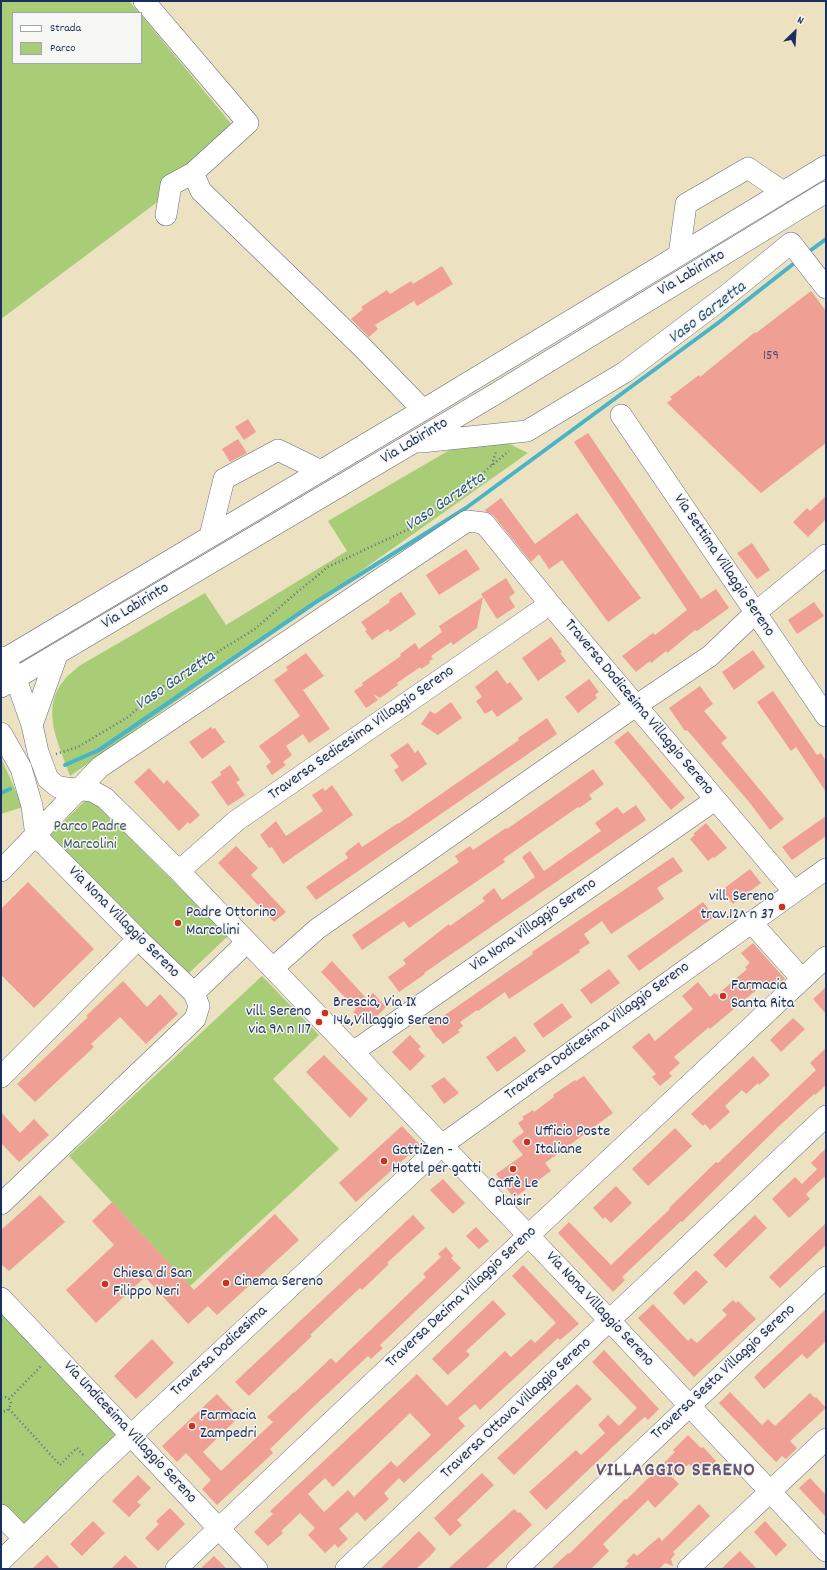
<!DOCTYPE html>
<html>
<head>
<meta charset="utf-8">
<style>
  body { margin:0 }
  #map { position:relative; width:827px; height:1570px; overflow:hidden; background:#ece1c1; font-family:Dekko,sans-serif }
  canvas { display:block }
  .frame { position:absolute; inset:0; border:2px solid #1b2f5e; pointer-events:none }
  .legend { position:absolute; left:12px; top:12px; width:130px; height:52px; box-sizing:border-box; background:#f6f6f2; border:1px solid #9ea6b7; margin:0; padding:5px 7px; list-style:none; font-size:12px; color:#1b2f5e }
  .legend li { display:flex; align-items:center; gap:8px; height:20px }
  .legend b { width:20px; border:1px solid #9ea6b7 }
  .north { position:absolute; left:775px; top:12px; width:40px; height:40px; -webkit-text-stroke:3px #f6f6f2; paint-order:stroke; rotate:25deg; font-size:11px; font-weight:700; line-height:16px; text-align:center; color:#1b2f5e }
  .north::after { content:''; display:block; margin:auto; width:14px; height:18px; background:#1b2f5e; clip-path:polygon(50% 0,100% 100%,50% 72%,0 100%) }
</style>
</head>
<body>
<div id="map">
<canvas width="827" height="1570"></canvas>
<div class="frame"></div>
<ul class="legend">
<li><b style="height:5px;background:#fff"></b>Strada</li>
<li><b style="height:11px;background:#a8cd76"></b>Parco</li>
</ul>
<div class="north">N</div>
</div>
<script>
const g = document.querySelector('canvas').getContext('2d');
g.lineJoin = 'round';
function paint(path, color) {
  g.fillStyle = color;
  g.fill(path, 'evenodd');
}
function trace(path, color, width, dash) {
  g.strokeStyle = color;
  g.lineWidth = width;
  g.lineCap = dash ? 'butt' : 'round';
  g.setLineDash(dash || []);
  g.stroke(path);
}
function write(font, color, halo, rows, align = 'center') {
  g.font = font + ' Dekko,sans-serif';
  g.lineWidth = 3;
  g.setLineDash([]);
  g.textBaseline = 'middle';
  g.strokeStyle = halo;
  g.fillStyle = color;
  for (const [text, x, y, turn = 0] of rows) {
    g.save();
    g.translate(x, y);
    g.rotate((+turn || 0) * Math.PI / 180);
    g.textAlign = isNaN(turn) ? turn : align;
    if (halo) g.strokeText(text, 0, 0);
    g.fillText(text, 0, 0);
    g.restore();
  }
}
paint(new Path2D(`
  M1,1H129L139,13H13V63H141V15L243,138L1,319Z
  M495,437L528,453L70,776C59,744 39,709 65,679C69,674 74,671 79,666L205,593L226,625L347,551L328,521L465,441Z
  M1,758L23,807L1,814Z
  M89,797L228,936L189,973L48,837Z
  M262,976L319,1035L273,1079L339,1149L190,1286L69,1156Z
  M1,1309L121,1433L25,1526L1,1502Z`), '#a8cd76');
trace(new Path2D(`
  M807,253L826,239
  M65,765L99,750L316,602L466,508L718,323L797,261
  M1,793L10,789`), '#49b3c7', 4);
paint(new Path2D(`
  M442,266L453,284L417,306L414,301L375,325L378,329L369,337L351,319L363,309L361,307L387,290L390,294L411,281L413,284Z
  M811,291L826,311V443L761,493L667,403L672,399L670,397L699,375L700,377L755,332L756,333Z
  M248,419L256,432L244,440L235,427Z
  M588,433L701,599L716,589L729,608L697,631L695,630L667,653L666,651L651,663L650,661L636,672L622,656L653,633L655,635L687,610L574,442Z
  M238,439L247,453L230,462L222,449Z
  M826,496V519L808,537L793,522L807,508L810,511Z
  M501,498L535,544L577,513L641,598L608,622L562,560L549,569L539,554L531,562L493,515L485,511V510Z
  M752,543L770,570L757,579L737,553Z
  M466,549L480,569L439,595L426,575Z
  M506,578L515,593L509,597L515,607L497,619L483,597L477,628L453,645L451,642L431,656L433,659L429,661L430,663L421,669L420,667L397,683L398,685L380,698L373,694L378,700L366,708L354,691L363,685L362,683L401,656L400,654L415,643L419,649L442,632L439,626L483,597L481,594Z
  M401,592L416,614L390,632L388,629L372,640L365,631L367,630L361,622L390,602L389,600Z
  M814,602L824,616L797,634L788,620Z
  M551,637L562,652L560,653L566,661L538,681L522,658Z
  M753,650L765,667L734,690L722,672Z
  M306,653L324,676L303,690L330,729L309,743L303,734L286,746L292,755L283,762L286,765L272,775L266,766L271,762L259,746L300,716L274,680L288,670L286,667Z
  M497,670L507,684L510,682L523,699L497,717L492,710L485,714L476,701L482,697L475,687Z
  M589,679L599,692L595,695L597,698L578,713L565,697Z
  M700,686L713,704L704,711L727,738L721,743L784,819L770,830L750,803L687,730L685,731L669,708Z
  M773,691L817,755L821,753L826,761V792L796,747L791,751L757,702Z
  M451,702L462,718L438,735L421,724L430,711L435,714Z
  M547,718L557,734L316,900L306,887L348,858L345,853L359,842L362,847L398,823V824L519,740L518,738Z
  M211,727L212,729L215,728L225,742L202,759L189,742Z
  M628,731L685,798L671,810L614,742Z
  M408,743L415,753L418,750L427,764L402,782L394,770L399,767L390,755Z
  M230,765L240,780L236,782L245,795L228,806L211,782L221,775L220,772Z
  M149,768L164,784L167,780L200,815L190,824L188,822L179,831L134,782Z
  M593,769L604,784L589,795L592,799L579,808L578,807L503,859L505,862L409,928L404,921L362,950L352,935L459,862L455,856L470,846L473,850L506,828L507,829Z
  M332,785L353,815L283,864L272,847L269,848L260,835L276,821L286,836L323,811L312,795L323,788L325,791Z
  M636,805L646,820L424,973L425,974L399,992L388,977L406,964L403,960L449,924L450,926L485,901L482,898L494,888L502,900L535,877L522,857L530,851L544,871L601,831L595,823L617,807L623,814Z
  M826,816V836L792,860L782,847Z
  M706,823L727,848L714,858L713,857L708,861L690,839L695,835L693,834Z
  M236,846L258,868L251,875L286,912L274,922L218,863Z
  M673,857L683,871L657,888L664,899L611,934L602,921L584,934L590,943L579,950L580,952L509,999L505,992L478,1011L477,1010L460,1022L463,1026L458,1030L460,1032L443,1044L438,1038H437L429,1026L533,954L532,952Z
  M750,869L761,883L733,904L722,890Z
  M28,882L94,949L34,1008L1,975V909Z
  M703,902L714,917L639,971L627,956Z
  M753,943L785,979L773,990L766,982L710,1029L709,1027L674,1057L680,1063L669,1073L672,1076L660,1086L652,1077L656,1074L632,1047L649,1033L655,1041L693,1009L682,996L698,982L710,997L715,993L717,995L747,969L745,967L750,963L741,953Z
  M332,961L367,999L373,993L386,1007L367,1026L353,1012L356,1009L321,972Z
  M609,969L620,983L591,1004L580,990Z
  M123,981L147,1007L160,994L178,1014L146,1044L120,1017L91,1044L94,1047L35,1102L17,1084L88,1017L86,1016Z
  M826,987V1014L813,999Z
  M562,1003L572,1017L543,1038L533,1024Z
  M793,1018L805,1029L781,1052L770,1040Z
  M410,1035L421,1047L418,1049L425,1056L410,1071L392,1052Z
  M515,1036L526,1051L497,1072L486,1057Z
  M826,1048V1085L815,1095L814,1094L777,1128L682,1222L681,1221L622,1277L625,1280L613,1292L558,1233L569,1222L611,1265L670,1209L669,1208L716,1162L718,1163L816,1070L810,1063Z
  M324,1055L368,1099L350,1118L306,1072Z
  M753,1056L770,1075L759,1085L758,1083L746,1094L742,1090L725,1106L730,1112L710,1130L705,1124L703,1126L691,1114Z
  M584,1076L613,1113L545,1163L551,1171L514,1198L496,1174L523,1155L512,1141L524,1132L518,1123L524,1119L522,1117L533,1110L534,1112L554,1097L553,1095L575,1080L576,1081Z
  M444,1077L459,1093L444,1104L431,1086Z
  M1,1112L20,1133L34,1119L49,1135L19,1162L1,1143Z
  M402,1126L420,1145L356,1202L339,1183Z
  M675,1128L692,1146L648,1186L632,1169Z
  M826,1148V1179L824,1177L806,1194L810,1199L789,1218L772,1199L795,1177L802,1184L817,1169L811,1163Z
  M443,1179L465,1203L453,1214L430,1190Z
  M616,1186L632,1203L611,1223L605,1217L603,1219L593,1208Z
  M40,1195L65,1222L9,1271L1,1264V1230Z
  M112,1202L194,1290L275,1214L299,1240L217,1315L208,1306L188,1324L145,1277L96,1323L66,1290L114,1245L92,1221Z
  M413,1215L425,1228L387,1263L389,1264L362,1290L360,1288L310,1335L312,1336L249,1396L235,1382Z
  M755,1215L767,1228L726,1268L713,1255Z
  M826,1223V1245L780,1288L769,1277Z
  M476,1227L489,1241L479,1249L466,1236Z
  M446,1247L453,1256L451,1258L461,1268L380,1345L383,1348L371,1359L368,1356L310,1410L270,1449L273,1453L217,1505L202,1489L211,1480L186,1453L177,1462L162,1446L217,1394L239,1417L203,1452L221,1471L273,1422L267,1417L294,1392V1393L331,1358L336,1363L426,1277L423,1274L441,1257L438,1254Z
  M523,1265L579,1324L560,1340L558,1338L480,1410L475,1404L458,1418L465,1426L404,1483L399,1478L384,1493L389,1499L365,1521L357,1512L339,1529L348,1539L338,1548L335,1544L325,1553L308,1535L315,1528L300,1513L281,1531L283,1533L268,1546L254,1532L273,1514L270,1511L417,1374L447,1406L505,1351L511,1357L531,1339L535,1343L556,1323L512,1276ZM410,1413L431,1435L397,1467L391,1461L354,1497L348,1490L324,1512L308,1494L325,1478L333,1487Z
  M696,1270L708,1282L684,1305L673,1293Z
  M493,1300L506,1314L466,1351L470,1355L448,1375L432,1359Z
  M733,1300L736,1303L738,1301L756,1319L694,1377L638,1318L653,1304L688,1341L691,1338L697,1343L727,1315L722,1310Z
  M826,1309V1341L807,1359L802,1354L764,1389L754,1377Z
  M152,1339L174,1363L136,1399L114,1376Z
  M604,1350L659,1409L648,1420L645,1417L640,1421L546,1510L529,1492L576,1450L581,1455L605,1433L598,1425L608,1415L619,1426L637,1408L592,1362Z
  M577,1384L592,1399L514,1475L497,1458Z
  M730,1392L762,1425L768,1419L775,1426L810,1393L815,1398L816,1397L826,1408L790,1441L797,1448L786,1459L782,1456L776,1462L719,1403Z
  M688,1435L701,1448L703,1447L716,1461L701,1476L689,1464L672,1477L679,1484L655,1508L648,1500L603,1544L609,1551L591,1569H551L568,1553L569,1554L625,1499L626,1500L675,1452L673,1450Z
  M482,1473L494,1485L457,1520L462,1525L450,1536L434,1518Z
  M138,1475L151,1488L137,1502L141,1505L129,1517L112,1501Z
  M810,1478L826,1495V1517L799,1488Z
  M699,1504L710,1516L673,1552L675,1554L671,1559L673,1566L665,1563L659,1569H623L629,1563L626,1561L634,1553L637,1556L659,1537L662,1541Z
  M170,1508L185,1524L158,1551L145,1538L159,1524L156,1521Z
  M514,1509L518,1513L520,1512L532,1525L485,1569H448Z
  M93,1521L105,1533L82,1556L70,1544Z
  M765,1521L787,1545L776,1556L754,1532Z
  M419,1531L436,1549L430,1556L416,1569H380Z
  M740,1551L757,1569H721Z
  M47,1555L60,1569H32Z
  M125,1555L139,1569H111Z
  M214,1556L227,1569H200Z`), '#ef9f93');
const minor = new Path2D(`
  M144,1L248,123L193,173L201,191L362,347L423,410
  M166,215L171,185L193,173
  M679,255L686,204L748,168L783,192
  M621,415L826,716
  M421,442L527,431L625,372L727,295L791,243L826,288
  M210,536L224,479L278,450L321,471
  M1,657L5,658L16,679L32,725L38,752L48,779L58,787L92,791L105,798L179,871L353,1052L610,1321L826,1551
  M1,661L423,410L826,166
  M1,687L497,393L826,192
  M32,725L57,655
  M1,733L21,768L32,806L36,836L138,939L194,993L199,1006L195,1019L1,1204
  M1,871L100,767L467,521L484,523L550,604L794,892
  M179,871L236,821L550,604
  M751,922L802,979
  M273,968L317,929L637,705L710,656L755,613L826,555
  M194,993L247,942
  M353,1052L715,800
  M1,1077L138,939
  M1,1298L257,1569
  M1,1515L24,1539
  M1,1561L96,1468L442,1145L826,869
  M176,1569L529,1235L826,957
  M346,1569L826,1116
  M517,1569L826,1277
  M688,1569L826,1439`);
trace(minor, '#646d81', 22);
trace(new Path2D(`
  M492,465L496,451
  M56,754L78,747L128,717L167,683L255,629L296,593L328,567L409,529L478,477L509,451
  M1,1397C7,1396 10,1399 11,1404L7,1411L1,1412
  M9,1399L42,1365
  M9,1409L60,1465L77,1448L84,1456`), '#646d81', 2.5, [1, 3]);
trace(minor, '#fff', 21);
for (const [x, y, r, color] of [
  [782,907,4,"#c8321e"],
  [178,923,4,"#c8321e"],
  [723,996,4,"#c8321e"],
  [325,1013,4,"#c8321e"],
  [319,1022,4,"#c8321e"],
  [527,1142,4,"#c8321e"],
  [384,1161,4,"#c8321e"],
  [513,1169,4,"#c8321e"],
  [226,1283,4,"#c8321e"],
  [105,1284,4,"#c8321e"],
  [192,1426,4,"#c8321e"]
]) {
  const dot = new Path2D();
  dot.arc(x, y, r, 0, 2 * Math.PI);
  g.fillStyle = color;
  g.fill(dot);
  trace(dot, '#f6f6f2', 1.5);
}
write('14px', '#504b6b', null, [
  ["159",771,357]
]);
write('16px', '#1b2f5e', '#f6f6f2', [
  ["Via Labirinto",692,274,-31],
  ["Via Labirinto",415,442,-31],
  ["Via Settima Villaggio Sereno",723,566,56],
  ["Via Labirinto",136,607,-31],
  ["Traversa Dodicesima Villaggio Sereno",638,708,50],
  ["Traversa Sedicesima Villaggio Sereno",362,734,-35],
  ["Via Nona Villaggio Sereno",123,923,45],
  ["Via Nona Villaggio Sereno",534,926,-35],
  ["Traversa Dodicesima Villaggio Sereno",598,1032,-36],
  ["Traversa Decima Villaggio Sereno",462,1298,-43],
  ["Via Nona Villaggio Sereno",599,1310,47],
  ["Traversa Dodicesima",220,1352,-43],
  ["Traversa Sesta Villaggio Sereno",724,1373,-43],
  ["Traversa Ottava Villaggio Sereno",517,1409,-43],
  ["Via Undicesima Villaggio Sereno",129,1433,47]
]);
write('16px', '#3e5664', '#f6f6f2', [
  ["Parco Padre",90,828],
  ["Marcolini",90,846]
]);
write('16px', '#1b2f5e', '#f6f6f2', [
  ["vill. Sereno",774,898,"right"],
  ["trav.12^ n 37",774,916,"right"],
  ["Padre Ottorino",186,914],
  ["Marcolini",186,932],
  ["Farmacia",731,987],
  ["Santa Rita",731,1005],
  ["Brescia, Via IX",333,1004],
  ["146,Villaggio Sereno",333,1022],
  ["vill. Sereno",311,1013,"right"],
  ["via 9^ n 117",311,1031,"right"],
  ["Ufficio Poste",535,1133],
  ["Italiane",535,1151],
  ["GattiZen -",392,1152],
  ["Hotel per gatti",392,1170],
  ["Caffè Le",513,1185,"center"],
  ["Plaisir",513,1203,"center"],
  ["Chiesa di San",113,1275],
  ["Filippo Neri",113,1293],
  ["Cinema Sereno",234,1283],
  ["Farmacia",200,1417],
  ["Zampedri",200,1435]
], 'left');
write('italic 17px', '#29577e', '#f6f6f2', [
  ["Vaso Garzetta",708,314,-37],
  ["Vaso Garzetta",446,503,-34],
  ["Vaso Garzetta",176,682,-34]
]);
g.letterSpacing = '1px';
write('bold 20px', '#655671', '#f6f6f2', [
  ["VILLAGGIO SERENO",676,1472]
]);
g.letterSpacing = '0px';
</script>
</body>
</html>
